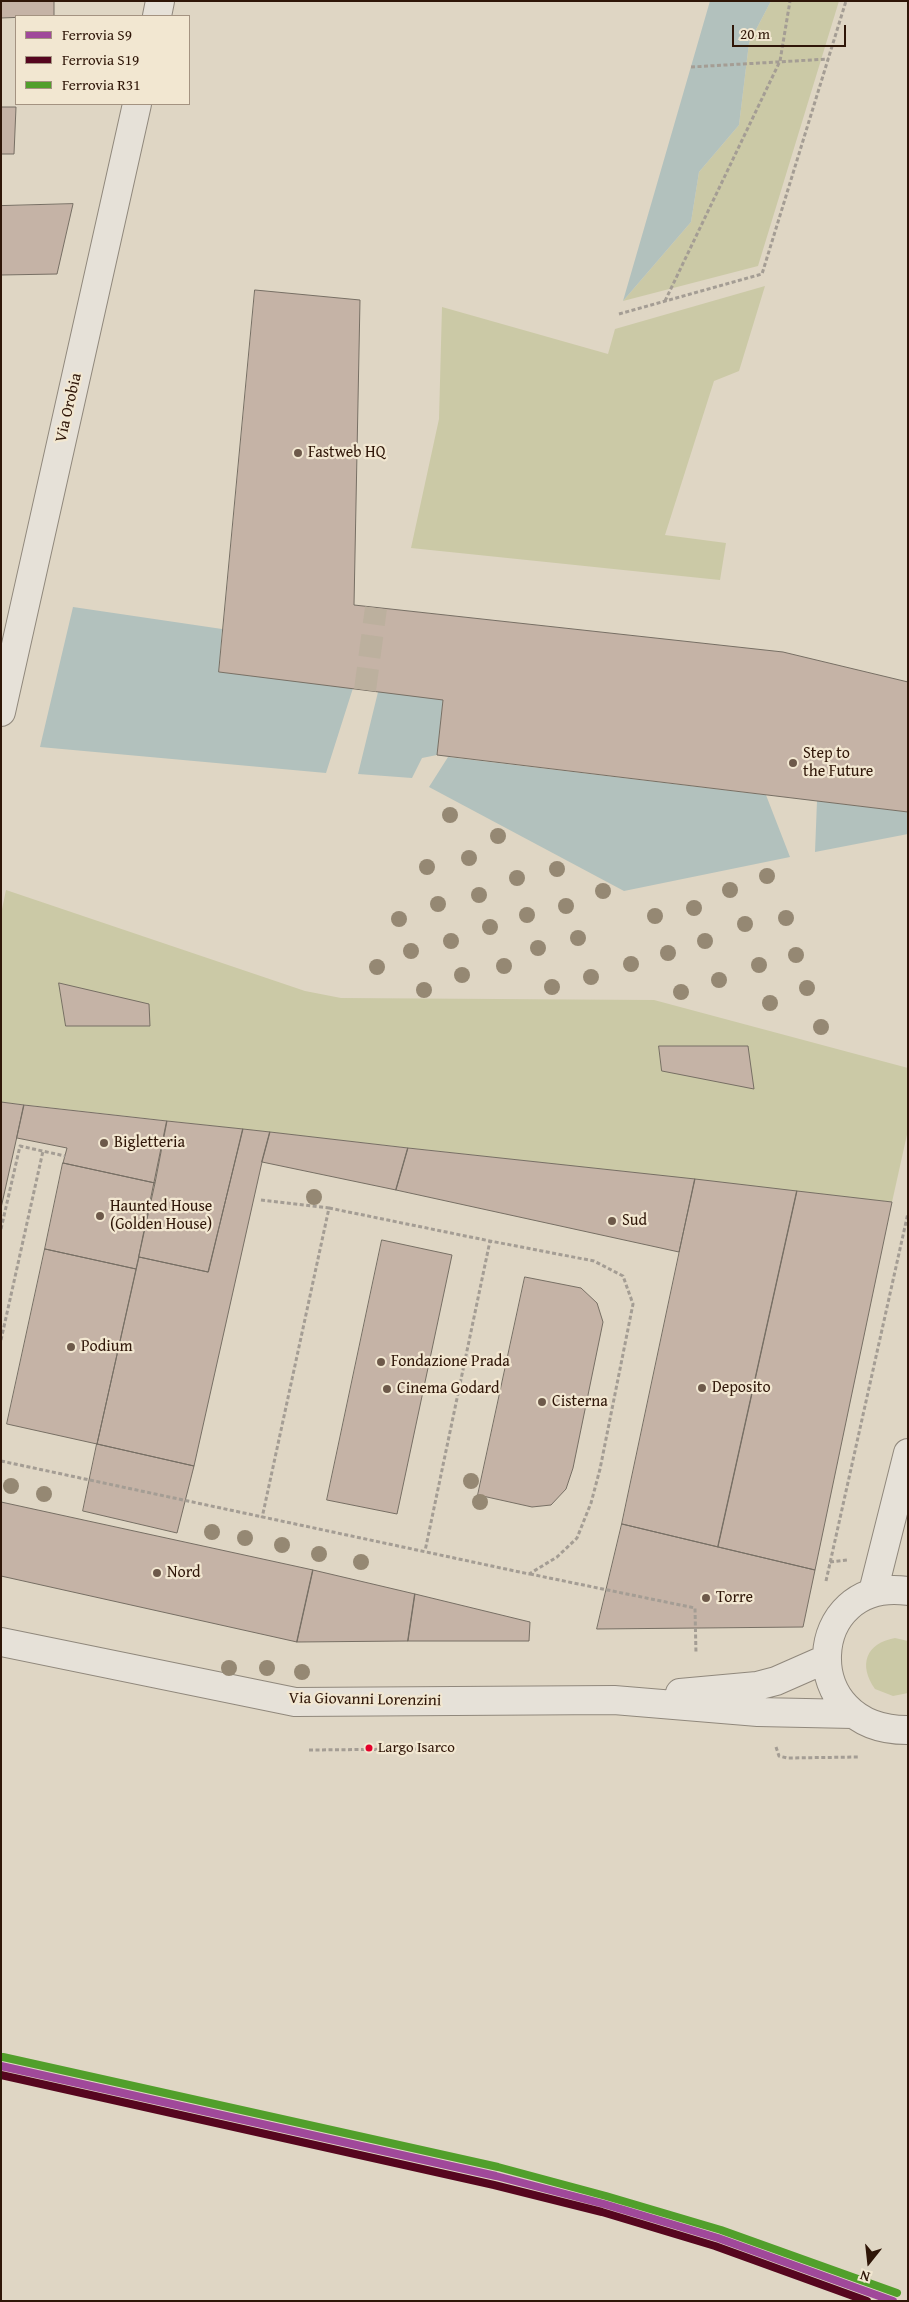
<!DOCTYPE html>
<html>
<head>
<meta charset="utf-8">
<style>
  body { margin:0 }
  #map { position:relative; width:909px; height:2302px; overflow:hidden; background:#dfd6c4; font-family:"Gentium Book Plus",serif }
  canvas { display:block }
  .frame { position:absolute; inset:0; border:2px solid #2f1608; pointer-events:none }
  .legend { position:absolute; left:15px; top:15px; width:175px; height:90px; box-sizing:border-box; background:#f2e7d1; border:1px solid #a49381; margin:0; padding:6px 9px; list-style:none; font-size:15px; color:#2f1608 }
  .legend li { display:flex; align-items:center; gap:10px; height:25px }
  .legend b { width:25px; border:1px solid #a49381 }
  .north { position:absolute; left:844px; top:2237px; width:50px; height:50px; -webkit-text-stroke:4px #f2e7d1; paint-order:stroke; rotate:196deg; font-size:14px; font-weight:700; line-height:20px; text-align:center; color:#2f1608 }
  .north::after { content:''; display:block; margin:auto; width:18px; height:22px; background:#2f1608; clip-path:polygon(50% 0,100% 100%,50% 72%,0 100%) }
  .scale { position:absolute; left:732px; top:25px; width:114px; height:22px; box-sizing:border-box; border:2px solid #2f1608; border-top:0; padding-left:6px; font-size:15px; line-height:18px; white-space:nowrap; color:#2f1608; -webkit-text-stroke:4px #f2e7d1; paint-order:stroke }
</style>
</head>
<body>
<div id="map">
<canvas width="909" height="2302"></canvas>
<div class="frame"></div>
<ul class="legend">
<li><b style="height:6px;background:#a0499a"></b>Ferrovia S9</li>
<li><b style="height:6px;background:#56061f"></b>Ferrovia S19</li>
<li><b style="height:6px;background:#519f2b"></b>Ferrovia R31</li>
</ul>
<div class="north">N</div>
<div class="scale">20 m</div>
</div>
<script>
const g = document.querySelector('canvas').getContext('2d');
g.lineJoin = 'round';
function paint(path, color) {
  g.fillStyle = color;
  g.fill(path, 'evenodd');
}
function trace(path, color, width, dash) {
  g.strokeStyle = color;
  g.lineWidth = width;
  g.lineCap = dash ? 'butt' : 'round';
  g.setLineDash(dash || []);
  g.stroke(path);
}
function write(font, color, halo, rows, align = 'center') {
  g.font = font + ' "Gentium Book Plus",serif';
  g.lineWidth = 4.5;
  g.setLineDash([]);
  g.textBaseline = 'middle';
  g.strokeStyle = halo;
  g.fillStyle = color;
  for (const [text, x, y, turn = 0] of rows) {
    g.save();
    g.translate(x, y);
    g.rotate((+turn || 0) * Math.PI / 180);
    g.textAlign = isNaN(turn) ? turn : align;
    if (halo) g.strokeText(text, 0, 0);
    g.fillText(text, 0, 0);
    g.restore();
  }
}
paint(new Path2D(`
  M771,1H839L758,266L623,301L691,222L699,172L739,125L749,43Z
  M765,286L739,371L714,381L665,535L726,543L720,580L411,548L439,419L442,307L608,354L615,329Z
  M6,890L305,991L341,998L654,1000L908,1068V1130L892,1202L1,1102V914Z
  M895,1638L908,1641V1693L893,1696L875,1689C858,1665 866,1643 895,1638Z`), '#cbc9a6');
paint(new Path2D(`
  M710,1H771L749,43L739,125L699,172L691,222L623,301Z
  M73,607L222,629L219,672L353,688L326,773L40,747Z
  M398,610L443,700L437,755L422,758L412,778L358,774Z
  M448,757L766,795L790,857L624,891L429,787Z
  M817,801L908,812V834L815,852Z`), '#b2c1bd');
const building = new Path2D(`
  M1,1H54V16L1,18Z
  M1,107H16L14,154H1Z
  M73,204L57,274L1,275V206Z
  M255,290L360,300L354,605L783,652L908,682V812L437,755L443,700L219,672Z
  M59,983L149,1004L150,1026H66Z
  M659,1046H748L754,1089L662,1071Z
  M1,1102L24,1105L1,1208Z
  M24,1105L167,1121L155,1183L63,1163L67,1148L17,1138Z
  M167,1121L243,1129L208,1272L139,1257Z
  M243,1129L270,1132L262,1162L194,1466L97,1444L139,1257L208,1272Z
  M270,1132L408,1148L396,1190L262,1162Z
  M408,1148L695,1179L679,1252L396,1190Z
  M63,1163L155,1183L136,1269L45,1249Z
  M695,1179L797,1191L718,1547L622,1524Z
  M797,1191L892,1202L815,1570L718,1547Z
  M382,1240L452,1255L397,1514L327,1500Z
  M45,1249L136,1269L97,1444L7,1424Z
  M525,1277L581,1288L597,1303L603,1322L573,1468L566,1489L551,1505L532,1507L478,1495Z
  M97,1444L194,1466L177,1533L83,1511Z
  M1,1502L313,1570L297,1642L1,1576Z
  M622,1524L815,1570L803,1627L597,1629Z
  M313,1570L415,1594L408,1641L297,1642Z
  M415,1594L530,1622L529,1641H408Z`);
paint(building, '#c5b3a6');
trace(building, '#776f64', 1);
trace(new Path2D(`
  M365,690L376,608`), '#bcb09e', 22, [22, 11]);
const minor = new Path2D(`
  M157,16L160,1
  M1,712L137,104
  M908,1591C805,1576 795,1731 908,1730
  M873,1592L908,1453
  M1,1642L295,1702L614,1700L758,1712L853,1714
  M680,1693L757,1686L776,1681L826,1659`);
trace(minor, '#90887c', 30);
trace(new Path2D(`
  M691,67L829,59
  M665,301L780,61L790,1
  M619,314L762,274L846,1
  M261,1200L329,1208L262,1518
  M329,1208L490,1241L425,1551
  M1,1229L20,1146L65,1156
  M1,1340L43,1151
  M1,1461L529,1574L557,1557L577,1538L591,1503L600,1469L633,1304L623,1276L594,1261L490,1241
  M830,1562L847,1560
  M530,1574L695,1608L696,1654
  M826,1581L908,1213
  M776,1747L779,1756L787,1758L860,1757
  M309,1750L416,1749`), '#a49d94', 3, [4, 2.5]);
trace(minor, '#e6e1d8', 28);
trace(new Path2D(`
  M1,2066L496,2176L604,2204L718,2238L893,2301`), '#a0499a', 8);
trace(new Path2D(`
  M1,2075L494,2185L602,2212L715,2246L867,2301`), '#56061f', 8);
trace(new Path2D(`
  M3,2057L498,2167L606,2196L721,2230L897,2293`), '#519f2b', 8);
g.fillStyle = '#958873';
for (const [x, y] of [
  [450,815],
  [498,836],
  [469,858],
  [427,867],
  [557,869],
  [767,876],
  [517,878],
  [730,890],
  [603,891],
  [479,895],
  [438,904],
  [566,906],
  [694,908],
  [527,915],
  [655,916],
  [786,918],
  [399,919],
  [745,924],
  [490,927],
  [578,938],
  [451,941],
  [705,941],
  [538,948],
  [411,951],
  [668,953],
  [796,955],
  [631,964],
  [759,965],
  [504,966],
  [377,967],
  [462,975],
  [591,977],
  [719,980],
  [552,987],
  [807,988],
  [424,990],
  [681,992],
  [770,1003],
  [821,1027],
  [314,1197],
  [471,1481],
  [11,1486],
  [44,1494],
  [480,1502],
  [212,1532],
  [245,1538],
  [282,1545],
  [319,1554],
  [361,1562],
  [229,1668],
  [267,1668],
  [302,1672]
]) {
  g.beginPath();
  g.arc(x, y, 8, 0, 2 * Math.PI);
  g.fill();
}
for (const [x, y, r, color] of [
  [298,453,5,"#6d594a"],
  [793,763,5,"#6d594a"],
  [104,1143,5,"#6d594a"],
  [100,1216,5,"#6d594a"],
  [612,1221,5,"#6d594a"],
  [71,1347,5,"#6d594a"],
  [381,1362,5,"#6d594a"],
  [702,1388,5,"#6d594a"],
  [387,1389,5,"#6d594a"],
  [542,1402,5,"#6d594a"],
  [157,1573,5,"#6d594a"],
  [706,1598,5,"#6d594a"],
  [369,1748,4.5,"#e4002b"]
]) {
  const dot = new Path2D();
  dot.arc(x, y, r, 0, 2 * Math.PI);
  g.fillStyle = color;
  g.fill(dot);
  trace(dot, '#f2e7d1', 2);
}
write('15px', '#2f1608', '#f2e7d1', [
  ["Largo Isarco",378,1748]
], 'left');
write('16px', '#2f1608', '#f2e7d1', [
  ["Via Orobia",69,408,-77],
  ["Via Giovanni Lorenzini",365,1700,1]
]);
write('16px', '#2f1608', '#f2e7d1', [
  ["Fastweb HQ",308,453],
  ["Step to",803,754],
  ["the Future",803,772],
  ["Bigletteria",114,1143],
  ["Haunted House",110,1207],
  ["(Golden House)",110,1225],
  ["Sud",622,1221],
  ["Podium",81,1347],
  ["Fondazione Prada",391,1362],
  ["Deposito",712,1388],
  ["Cinema Godard",397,1389],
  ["Cisterna",552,1402],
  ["Nord",167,1573],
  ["Torre",716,1598]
], 'left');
</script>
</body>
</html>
